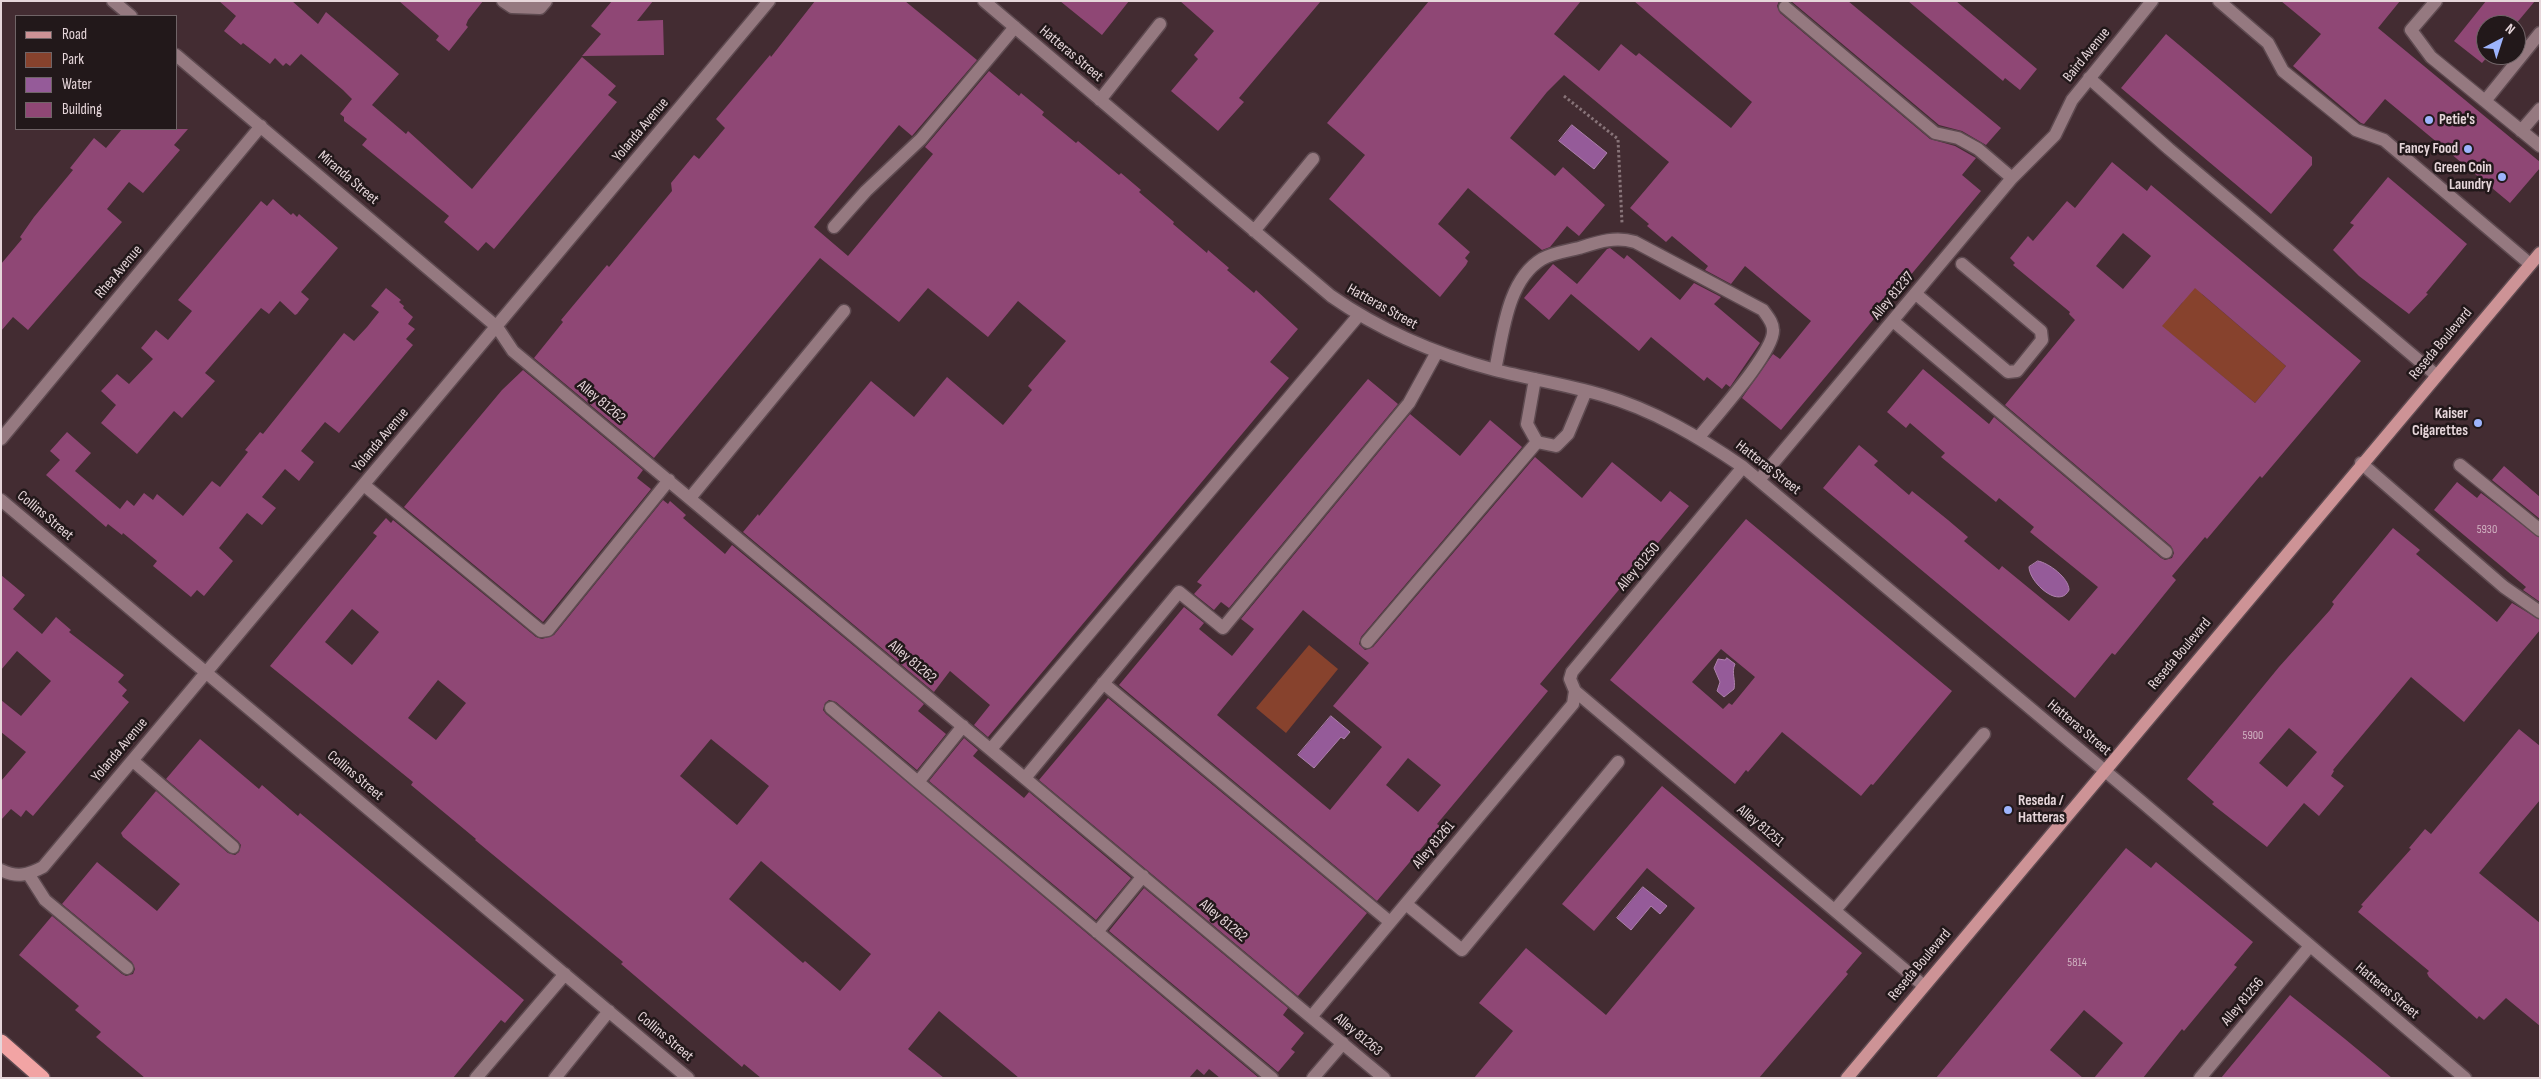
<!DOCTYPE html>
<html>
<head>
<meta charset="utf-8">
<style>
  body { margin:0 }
  #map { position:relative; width:2541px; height:1079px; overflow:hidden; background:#432c32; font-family:"Sofia Sans Condensed",sans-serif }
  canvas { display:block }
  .frame { position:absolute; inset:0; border:2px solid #e6d6da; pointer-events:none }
  .legend { position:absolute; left:15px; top:15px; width:162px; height:115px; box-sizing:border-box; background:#22181a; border:1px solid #706467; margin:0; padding:6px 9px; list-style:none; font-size:15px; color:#e6d6da }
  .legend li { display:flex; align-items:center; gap:10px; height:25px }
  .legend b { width:25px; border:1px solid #706467 }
  .north { position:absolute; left:2476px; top:15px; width:50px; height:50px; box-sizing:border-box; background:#22181a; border:1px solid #706467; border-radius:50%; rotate:40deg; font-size:14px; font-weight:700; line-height:20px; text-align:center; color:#e6d6da }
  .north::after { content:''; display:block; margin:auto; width:18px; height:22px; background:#9db4fd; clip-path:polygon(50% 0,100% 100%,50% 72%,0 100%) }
</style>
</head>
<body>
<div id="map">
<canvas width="2541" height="1079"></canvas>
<div class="frame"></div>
<ul class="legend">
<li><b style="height:6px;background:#cd9396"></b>Road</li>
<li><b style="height:14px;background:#87422d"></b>Park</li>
<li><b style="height:14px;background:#955b99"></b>Water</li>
<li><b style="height:14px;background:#8f4775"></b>Building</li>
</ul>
<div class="north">N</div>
</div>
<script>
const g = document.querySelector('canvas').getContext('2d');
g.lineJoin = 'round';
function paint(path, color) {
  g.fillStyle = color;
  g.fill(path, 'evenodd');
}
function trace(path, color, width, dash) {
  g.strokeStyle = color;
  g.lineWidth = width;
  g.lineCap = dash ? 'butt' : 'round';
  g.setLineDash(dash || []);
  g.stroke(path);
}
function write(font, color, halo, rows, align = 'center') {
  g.font = font + ' "Sofia Sans Condensed",sans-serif';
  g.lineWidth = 5;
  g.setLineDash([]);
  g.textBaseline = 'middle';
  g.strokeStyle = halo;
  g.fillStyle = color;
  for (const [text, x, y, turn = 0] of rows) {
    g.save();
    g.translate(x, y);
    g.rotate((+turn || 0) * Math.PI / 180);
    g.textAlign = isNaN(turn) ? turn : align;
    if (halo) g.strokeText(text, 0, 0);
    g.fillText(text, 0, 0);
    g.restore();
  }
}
paint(new Path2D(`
  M2190,280L2203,295L2286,366L2255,403L2171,334L2154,323L2167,306L2174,312L2182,303Z
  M1309,645L1338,669L1286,733L1256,708Z`), '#87422d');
const water = new Path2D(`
  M1572,125L1607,153L1594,169L1559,141Z
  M2038,561C2049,563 2069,578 2069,590C2059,610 2029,582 2029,567Z
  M1727,658L1735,664C1731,673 1736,680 1734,689L1724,697L1717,691L1720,682L1714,668L1718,659L1725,660Z
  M1331,716L1350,732L1344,739L1341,737L1314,768L1298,755Z
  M1643,887L1667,906L1660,914L1651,906L1631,930L1617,918Z`);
paint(water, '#955b99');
trace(water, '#ad80ac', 1);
paint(new Path2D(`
  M219,1H292L318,24L326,12L399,74L372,105L406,134L408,131L472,189L582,57L616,86L608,95L617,102L494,249L486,242L478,251L444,222L449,216L362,145L367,139L344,121V117L340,114L352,99L343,90L301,54L290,66L286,63L283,66L275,58L270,64L243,43L241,45L224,31L236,16Z
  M399,1H483L468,20L466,25L468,27L449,51L436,40L439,36Z
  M612,1H653L637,21L663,20L664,55L582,56L601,34L591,26Z
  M815,1H905L977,60L912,136L899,125L814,227L848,256L933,154L925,147L989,71L1019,96L1021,93L1044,112L1042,115L1076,143L1078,141L1119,175L1121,173L1141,190L1139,192L1174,222L1173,224L1207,253L1208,250L1229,268L1227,270L1254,293L1256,290L1298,329L1270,362L1289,378L988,737L974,725L990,705L950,671L934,692L743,532L758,514L759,516L871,381L914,417L947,377L1003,425L1032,390L1028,386L1066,341L1018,301L988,337L928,288L899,322L820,258L654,458L534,358L563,322L561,320L607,265L609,267L672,191L671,183L694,155L699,159L725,128L716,119L770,55L771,57Z
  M1060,1H1129L1102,35Z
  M1180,1H1321L1255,79L1239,98L1244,102L1218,131L1171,91L1198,59L1194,55L1214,31Z
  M1429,1H1581L1554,34L1599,71L1621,44L1636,56L1639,53L1731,128L1752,102L1634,1H1779L1777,6L1780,13L1930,139L1955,146L1976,158L1962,175L1981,191L1781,430L1742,398L1773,354L1780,359L1811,321L1745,266L1731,284L1705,270L1708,266L1672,236L1666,242L1647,226L1649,224L1630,208L1669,162L1564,75L1547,92L1510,138L1555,176L1563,167L1605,205L1579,236L1567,226L1550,247L1542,250L1468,188L1438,224L1470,252L1465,258L1468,261L1466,265L1440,297L1329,199L1365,155L1327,123Z
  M1791,1H1848L2001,128L1986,145L1962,131L1939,125Z
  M1908,1H1956L2037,69L2020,90L2005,78L2003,81Z
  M2281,1H2400L2378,28L2540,162V168L2510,203L2385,99L2364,124L2361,123L2293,66L2321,34Z
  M2486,1H2535L2515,25H2486V55H2489L2482,63L2454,41Z
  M2166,34L2312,157V165L2271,214L2121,88Z
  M122,129H188L174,145L180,150L143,193L129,182L107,209L122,222L28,330L13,317L1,331V264L22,239L20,237L34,217L73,170L70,168L94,138L106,148Z
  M2112,162L2147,191L2151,185L2361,361L2262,478L2260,476L2207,539L2205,537L2172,576L2176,580L2138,627L2115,655L2112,653L2075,698L1823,488L1859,445L1878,461L1874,465L1909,495L1912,491L1948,520L1968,537L1964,541L1999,570L2002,566L2069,621L2098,587L2030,532L2034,527L1999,498L1996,502L1941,457L1945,453L1910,423L1906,428L1887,412L1923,369L1989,424L1994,417L2161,558L2165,560L2172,558L2174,553L2171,546L2005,405L2075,320L2069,314L2070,312L2013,265L2015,263L2010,258L2028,236L2033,241L2067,201L2075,208ZM2123,233L2151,256L2123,289L2096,266ZM2195,288L2286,366L2255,403L2162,326Z
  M2388,177L2467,244L2426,293L2428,294L2409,314L2359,276L2333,250L2354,225L2350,223Z
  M273,199L291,215L293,213L297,217L299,214L338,248L301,292L309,299L297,314L295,315L280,301L269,314L261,308L205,373L215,381L182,418L174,411L137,454L101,423L116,405L101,391L117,374L129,384L153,359L141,348L156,330L168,340L192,311L178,300L261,201L267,206Z
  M1610,248L1624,259L1627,255L1680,300L1694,283L1721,297L1714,304L1760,343L1730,387L1726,384L1722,389L1707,377L1704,381L1651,337L1639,351L1571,294L1549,320L1524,298L1553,264L1577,284L1607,249Z
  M386,288L401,300L399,302L404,306L403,308L413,317L408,324L415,329L406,339L413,345L339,433L325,422L301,451L314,462L299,481L285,469L262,497L276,508L262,525L247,513L219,548L233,561L204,596L197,590L191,597L153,566L157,561L123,533L122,535L108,524L106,527L46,475L60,460L50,451L67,432L91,453L75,471L120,509L127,500L134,506L144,493L153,500L157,494L183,516L212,481L220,487L248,452L245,450L260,432L263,434L344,333L354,341L367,327L379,312L371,306Z
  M523,370L643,470L637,478L651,489L543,622L404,507L502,390Z
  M1368,379L1398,404L1229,608L1221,602L1214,610L1194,594L1202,585L1197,582Z
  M1410,414L1460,456L1490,420L1522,447L1361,637L1359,644L1365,650L1373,647L1535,457L1582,498L1612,462L1661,502L1670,491L1689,506L1540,684L1548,691L1437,824L1440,826L1377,901L1119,685L1184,607L1204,623L1199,629L1232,656L1254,629L1241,619ZM1303,610L1369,663L1333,706L1382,747L1330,810L1217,715ZM1408,758L1441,785L1418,812L1386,785Z
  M2504,466L2540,497V519L2492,480Z
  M2457,482L2477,498L2481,493L2540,538V602L2523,590L2526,587L2434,510Z
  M663,500L668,504L670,501L686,515L683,518L725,554L732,545L924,704L918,711L946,734L917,770L836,702L829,700L825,703L823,710L826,714L1259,1078H1220L1209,1069L1204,1075L1197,1069L1189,1078H1019L939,1011L908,1049L944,1078H761L744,1064L742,1067L621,964L623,962L475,840L476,839L411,785L413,782L270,666L377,536L373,533L386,518L391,523L393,520L536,637L542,639L554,635ZM352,609L379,632L352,665L325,642ZM438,680L466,703L436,740L408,718ZM711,739L769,786L737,825L680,776ZM761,861L871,954L840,991L805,961L803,963L729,899Z
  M1746,519L1952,691L1873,785L1871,784L1861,796L1782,732L1748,772L1746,770L1735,784L1610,680ZM1721,649L1755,677L1732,705L1729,703L1723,709L1692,682Z
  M2393,528L2420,550L2416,554L2497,622L2512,603L2540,620V630L2464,722L2411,677L2333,770L2334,771L2331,776L2344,786L2319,816L2304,803L2267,847L2212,804L2214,802L2187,779L2279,667L2330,610L2334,604L2332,602ZM2289,728L2317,752L2287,787L2259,763Z
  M1,575L25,595L13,609L42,634L56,617L71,630L69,632L124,675L118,682L127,690L122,696L129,702L33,816L26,810L21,817L11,809L1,820V781L26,752L1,732V700L21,716L51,681L17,651L1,670Z
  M1108,698L1367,913L1298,996L1039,780Z
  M2519,729L2540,746V800L2479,873L2540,923V1026L2506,998L2484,1020L2479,1016L2477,1019L2429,977L2427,973L2429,971L2358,912L2363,906L2361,905L2411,849L2409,848L2425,829L2431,834Z
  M964,738L978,750L973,756L1024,798L1029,792L1131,878L1096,920L929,781Z
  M200,739L259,789L262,785L298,816L300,813L524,1000L505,1023L501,1020L453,1078H145L96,1037L101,1032L75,1010L79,1006L19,955L52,916L122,974L126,976L133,974L135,969L132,962L62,904L97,862L157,911L180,884L123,837L121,833L156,791L228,853L235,855L239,852L241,845L238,841L166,779Z
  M1662,786L1862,953L1846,972L1848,974L1759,1078H1474L1513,1031L1479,1003L1526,948L1606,1015L1695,908L1647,868L1594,931L1562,904Z
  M2126,848L2151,868L2156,862L2253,942L2234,965L2237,967L2184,1031L2182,1029L2143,1078H2094L2123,1043L2084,1010L2050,1050L2083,1078H1936Z
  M1144,888L1288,1008L1283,1015L1304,1033L1291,1049L1295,1052L1278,1072L1109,931Z
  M2290,995L2345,1039L2392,1078H2221Z`), '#8f4775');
const minor = new Path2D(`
  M113,1L131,16
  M503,1L512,7L540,8L546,1
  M984,1L1331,296C1381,331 1435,354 1495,370C1531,379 1567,385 1602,395C1654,410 1699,437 1743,467L2142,802L2465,1078
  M2219,1L2268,43L2283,71L2356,130L2384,140L2530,264
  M2436,1L2411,30L2431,57L2540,146
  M1785,7L1935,133L1958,138L1978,149L2012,178
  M176,55L497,327L513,351L1384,1078
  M2089,78L2169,149L2436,375
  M1100,100L1160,24
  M2485,101L2540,33
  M2521,131L2540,109
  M834,227L866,191L921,139L1015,27
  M1254,231L1313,159
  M1916,294L2008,372L2017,371L2042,340L2041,331L1962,264
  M1893,321L2166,552
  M1495,370C1503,334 1507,280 1542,259C1552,253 1567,251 1579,248C1598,242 1615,236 1635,242L1763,310C1767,316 1773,322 1773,330C1775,351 1715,417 1699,437
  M1535,379L1527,424L1537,442L1556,446L1568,434L1586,391
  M1,439L261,126
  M2361,463L2504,587L2540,612
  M2460,465L2540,530
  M1743,467L1572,672L1570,679L1575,691L1924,986
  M1759,480L2012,178L2055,135L2072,100L2152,1
  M364,485L541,631L548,630L669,480
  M690,498L844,311
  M1,500L688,1078
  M1367,642L1537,442
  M1103,683L1390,922
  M831,708L918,782
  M963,726L918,782L1272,1078
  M991,749L1359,315
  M133,761L233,847
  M1025,778L1179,592L1223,628L1409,403L1437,352
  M1,870C17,878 28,875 43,867L769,1
  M29,875L45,900L127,968
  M1406,904L1462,950L1618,762
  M1835,910L1984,734
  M1097,932L1143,876
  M1311,1017L1573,704L1575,691
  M476,1078L565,974
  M555,1078L609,1011
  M1313,1078L1343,1043
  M2200,1078L2310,946`);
const major = new Path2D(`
  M1847,1078L2540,253`);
const highway = new Path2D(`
  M1,1042L42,1078`);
trace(minor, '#5e4a50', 15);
trace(major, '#5e4a50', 15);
trace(highway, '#5e4a50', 18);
trace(new Path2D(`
  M1564,96L1618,139L1622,223`), '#877378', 3, [2.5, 2.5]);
trace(minor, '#957980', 12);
trace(major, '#cd9396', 12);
trace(highway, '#f2a4a4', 15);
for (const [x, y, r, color] of [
  [2429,120,5,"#9db4fd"],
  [2468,149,5,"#9db4fd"],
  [2502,177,5,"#9db4fd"],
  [2478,423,5,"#9db4fd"],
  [2008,810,5,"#9db4fd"]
]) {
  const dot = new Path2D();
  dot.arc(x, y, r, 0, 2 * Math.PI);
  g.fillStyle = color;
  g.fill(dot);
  trace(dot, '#22181a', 2);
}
write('12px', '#d0b2c1', null, [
  ["5930",2487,530],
  ["5900",2253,736],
  ["5814",2077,963]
]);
write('15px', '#e6d6da', '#22181a', [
  ["Hatteras Street",1071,54,40],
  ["Baird Avenue",2087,55,-51],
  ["Yolanda Avenue",641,130,-50],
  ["Miranda Street",348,178,40],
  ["Rhea Avenue",119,272,-50],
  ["Alley 81237",1893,296,-50],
  ["Hatteras Street",1382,307,29],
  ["Reseda Boulevard",2441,344,-50],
  ["Alley 81262",601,402,40],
  ["Yolanda Avenue",381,440,-50],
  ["Hatteras Street",1768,468,38],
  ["Collins Street",45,516,40],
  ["Alley 81250",1639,567,-50],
  ["Reseda Boulevard",2180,654,-50],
  ["Alley 81262",912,662,40],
  ["Hatteras Street",2079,728,40],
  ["Yolanda Avenue",120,750,-50],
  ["Collins Street",355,776,40],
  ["Alley 81251",1760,826,40],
  ["Alley 81261",1434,845,-50],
  ["Alley 81262",1223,921,40],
  ["Reseda Boulevard",1920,965,-50],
  ["Hatteras Street",2387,991,40],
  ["Alley 81256",2243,1002,-50],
  ["Alley 81263",1358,1035,40],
  ["Collins Street",665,1037,40]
]);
write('bold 15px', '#e6d6da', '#22181a', [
  ["Petie's",2439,120,"left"],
  ["Fancy Food",2458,149],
  ["Green Coin",2492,168],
  ["Laundry",2492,185],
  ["Kaiser",2468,414],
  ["Cigarettes",2468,431],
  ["Reseda /",2018,801,"left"],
  ["Hatteras",2018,818,"left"]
], 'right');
</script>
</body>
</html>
